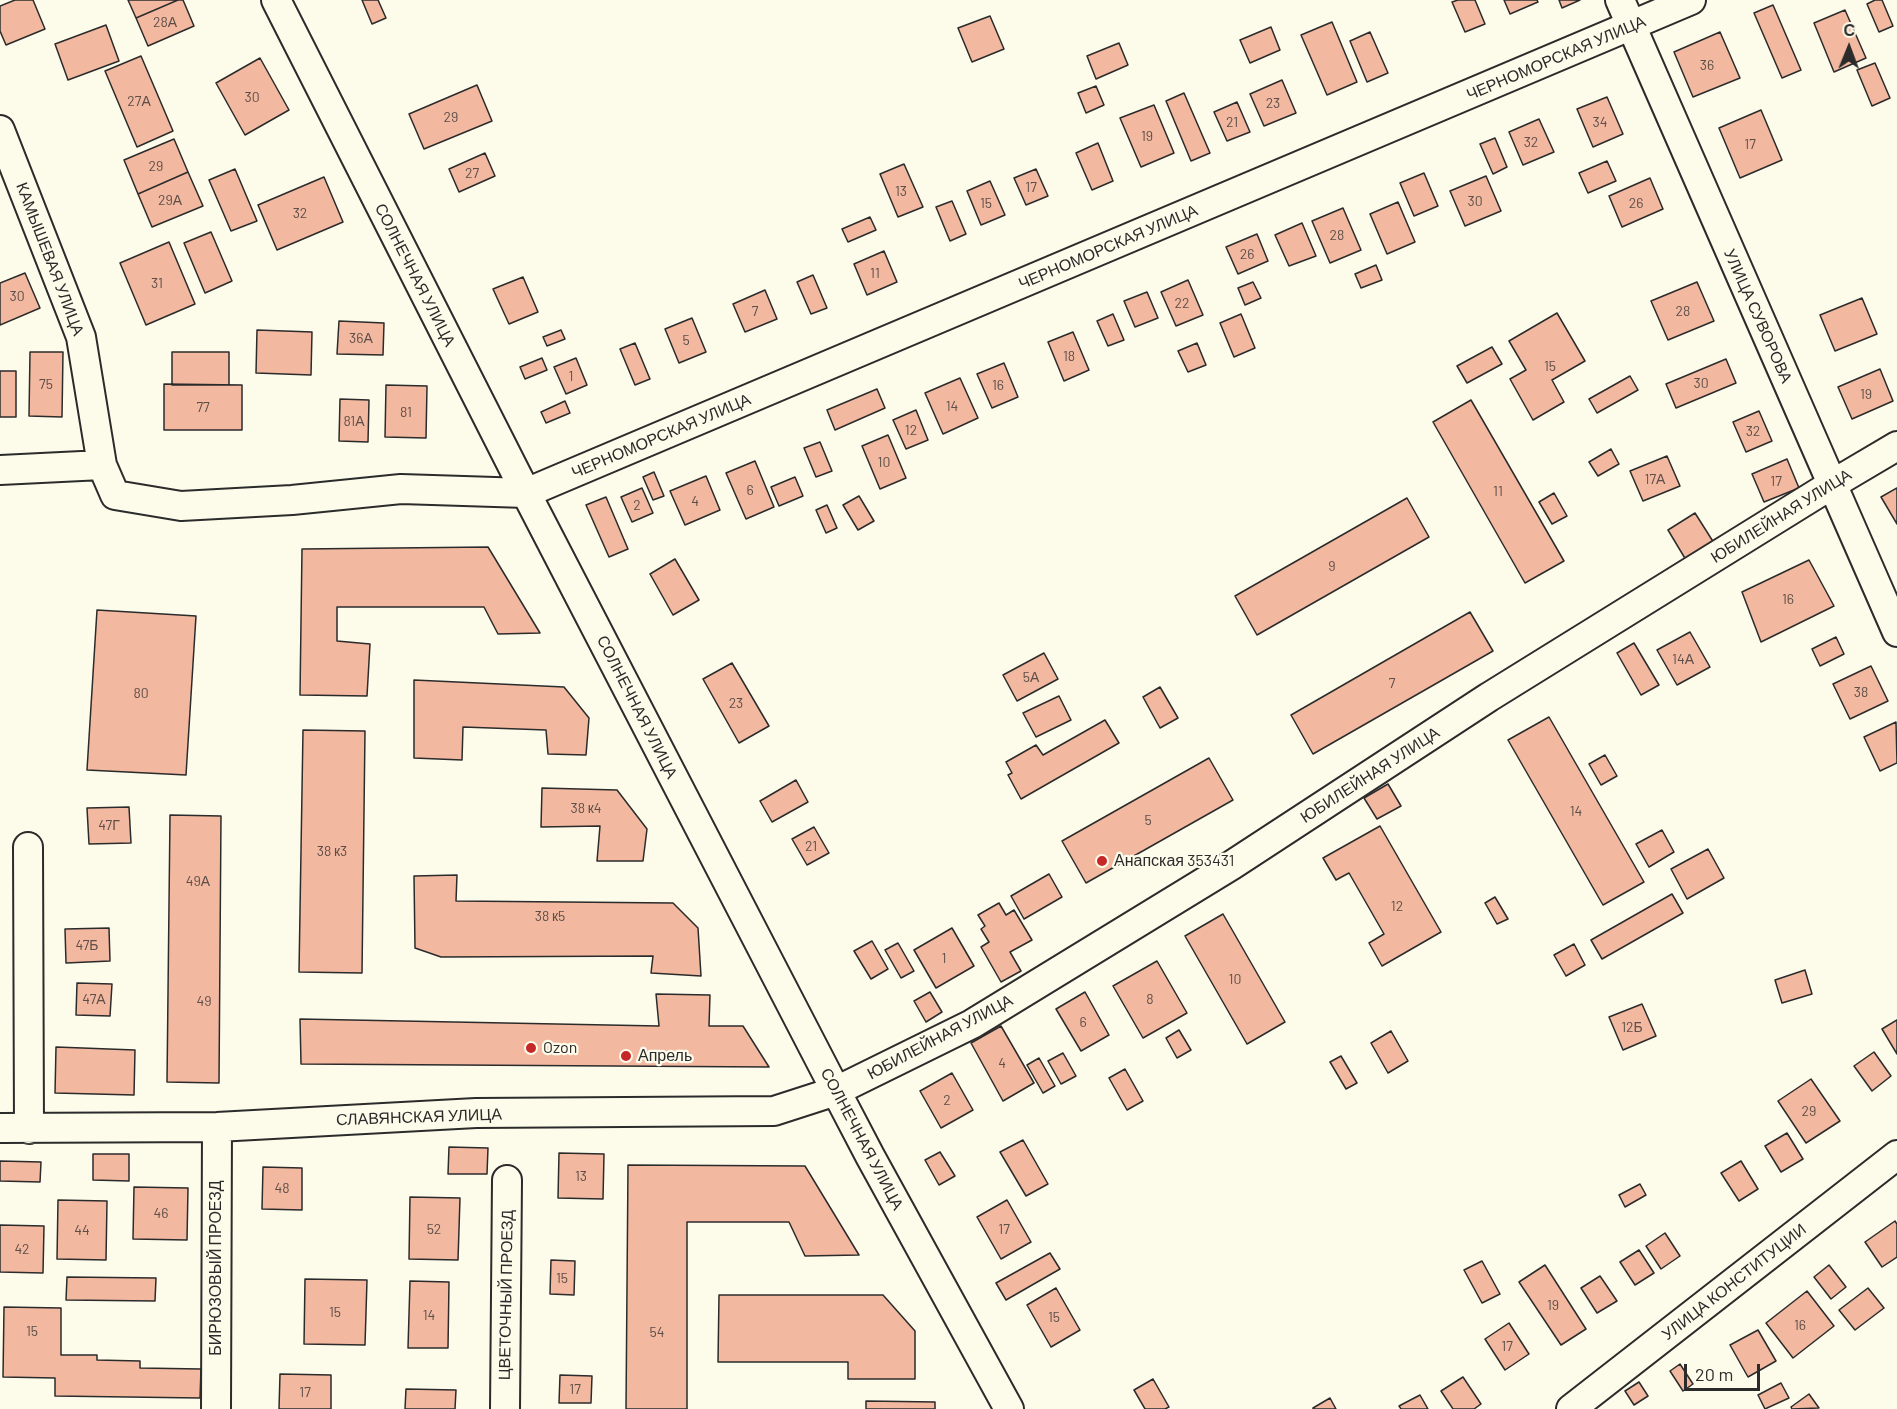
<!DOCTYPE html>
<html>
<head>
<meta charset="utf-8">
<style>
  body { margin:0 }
  #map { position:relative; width:1897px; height:1409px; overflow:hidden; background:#fdfbea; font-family:Barlow,sans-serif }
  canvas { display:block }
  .north { position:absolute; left:1819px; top:18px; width:60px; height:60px; -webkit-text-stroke:4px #fdfbea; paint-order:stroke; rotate:1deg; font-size:16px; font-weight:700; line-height:24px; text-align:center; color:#2b2b2b }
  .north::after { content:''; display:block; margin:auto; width:21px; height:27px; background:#2b2b2b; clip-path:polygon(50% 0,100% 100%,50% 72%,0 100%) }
  .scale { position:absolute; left:1684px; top:1364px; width:76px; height:27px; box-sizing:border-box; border:3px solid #2b2b2b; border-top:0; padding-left:8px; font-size:18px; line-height:21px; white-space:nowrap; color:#2b2b2b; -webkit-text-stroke:4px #fdfbea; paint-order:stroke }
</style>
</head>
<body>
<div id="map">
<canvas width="1897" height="1409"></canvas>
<div class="north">С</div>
<div class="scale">20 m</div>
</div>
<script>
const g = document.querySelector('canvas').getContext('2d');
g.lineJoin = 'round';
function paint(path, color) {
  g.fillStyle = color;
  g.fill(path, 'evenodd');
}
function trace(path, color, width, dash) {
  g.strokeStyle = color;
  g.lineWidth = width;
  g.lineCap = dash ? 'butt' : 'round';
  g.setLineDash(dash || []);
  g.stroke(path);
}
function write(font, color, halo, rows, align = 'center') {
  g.font = font + ' Barlow,sans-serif';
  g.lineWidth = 4.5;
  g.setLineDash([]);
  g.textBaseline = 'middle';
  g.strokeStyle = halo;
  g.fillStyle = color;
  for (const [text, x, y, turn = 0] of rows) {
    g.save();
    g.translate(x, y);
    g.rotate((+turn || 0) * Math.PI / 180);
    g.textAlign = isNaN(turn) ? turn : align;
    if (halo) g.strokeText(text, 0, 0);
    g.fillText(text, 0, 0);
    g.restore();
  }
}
const building = new Path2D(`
  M15,0H33L45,29L6,45L0,31V6Z
  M128,0H178L136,18Z
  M178,0H183L194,26L148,46L136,18Z
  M362,0H378L386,18L372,24Z
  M1458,0H1475L1485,24L1465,32L1452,2Z
  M1504,0H1537L1538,2L1510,14Z
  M1559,0H1580L1562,8Z
  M1875,0H1882L1893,26L1879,32L1867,4Z
  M1773,5L1801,70L1782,78L1754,13Z
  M1845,10L1866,58L1834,72L1814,23Z
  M990,16L1004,49L972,62L958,28Z
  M1332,22L1357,82L1327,95L1301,35Z
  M106,25L119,61L68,80L55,44Z
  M1271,27L1280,50L1250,63L1240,40Z
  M1370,32L1388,73L1367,82L1350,41Z
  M1720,32L1740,78L1693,97L1674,52Z
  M1119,43L1128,65L1096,79L1087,56Z
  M141,56L173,131L137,147L105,71Z
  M260,58L289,110L245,135L216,83Z
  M1875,63L1890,98L1872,106L1857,70Z
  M1282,80L1296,113L1264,126L1250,94Z
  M477,85L492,121L424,149L409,114Z
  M1096,86L1104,105L1086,113L1078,93Z
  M1184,93L1210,153L1191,161L1166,101Z
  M1607,97L1623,134L1593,147L1577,109Z
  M1237,102L1250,132L1227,141L1214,112Z
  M1154,105L1174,153L1141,167L1120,118Z
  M1761,110L1782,160L1740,178L1719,128Z
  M1539,119L1554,152L1523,165L1509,132Z
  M1495,138L1507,167L1493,174L1480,144Z
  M174,139L188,172L138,194L124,160Z
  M1098,143L1113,181L1092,190L1076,153Z
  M485,153L495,176L459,192L449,169Z
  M1607,161L1616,181L1588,193L1579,173Z
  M904,164L923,207L898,217L880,174Z
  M235,169L257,221L231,231L209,180Z
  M1036,169L1048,196L1026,205L1014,178Z
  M188,172L203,206L152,227L138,194Z
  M1424,173L1438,206L1414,216L1400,183Z
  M1486,176L1501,211L1465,226L1450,191Z
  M324,177L343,222L277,250L258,205Z
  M1650,178L1663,209L1622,227L1609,196Z
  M990,181L1005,215L981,225L967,191Z
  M952,201L966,234L950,241L936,207Z
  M1398,202L1415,242L1387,254L1370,214Z
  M1343,208L1361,250L1330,263L1312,221Z
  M870,217L876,230L848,242L842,229Z
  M1302,223L1316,256L1289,266L1275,235Z
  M211,232L232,281L205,293L184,243Z
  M1257,234L1268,261L1238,274L1226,247Z
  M169,242L195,304L146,325L120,263Z
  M884,251L897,282L867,295L854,264Z
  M1376,265L1382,280L1361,288L1355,274Z
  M25,273L40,308L0,325V283Z
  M813,275L827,308L811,314L797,282Z
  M523,277L538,312L509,324L493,289Z
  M1188,280L1203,315L1176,326L1161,292Z
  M1253,282L1261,298L1245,305L1238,288Z
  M1697,282L1714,321L1668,340L1651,301Z
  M765,290L777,319L745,332L733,304Z
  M1147,292L1158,318L1135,327L1124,301Z
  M1862,298L1877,334L1835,351L1820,315Z
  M1557,313L1585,361L1552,380L1564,402L1533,420L1510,379L1526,370L1509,341Z
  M1113,314L1124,340L1108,346L1097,321Z
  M1241,314L1255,348L1234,357L1220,323Z
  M692,318L706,352L679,363L665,329Z
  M339,321L384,323L383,355L337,354Z
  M257,330L312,332L311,375L256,373Z
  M561,330L565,339L547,346L543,337Z
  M1073,332L1089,370L1064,381L1048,342Z
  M635,343L650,379L635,385L620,349Z
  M1197,343L1206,365L1188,372L1178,351Z
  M1492,347L1502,364L1467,383L1457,366Z
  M30,352H63L62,417L29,416Z
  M172,352H229V385H172Z
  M542,358L547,370L525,379L520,367Z
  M576,358L587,385L566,394L554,367Z
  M1726,359L1736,383L1676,408L1666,384Z
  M1004,363L1018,397L992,408L977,374Z
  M1880,369L1893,401L1852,419L1838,387Z
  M0,371H16V417H0Z
  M1630,376L1638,390L1597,413L1589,399Z
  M960,378L978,418L943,434L925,393Z
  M164,384L242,385V430H164Z
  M386,385L427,386L426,438L385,437Z
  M877,389L885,408L835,430L827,410Z
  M340,399L369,400L368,442L339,441Z
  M1471,400L1564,561L1525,583L1433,422Z
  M565,401L570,413L546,423L541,412Z
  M916,410L928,440L906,449L893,420Z
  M1759,411L1772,441L1746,452L1733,422Z
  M888,435L906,478L880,489L862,446Z
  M820,442L832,471L816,477L804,448Z
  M1611,449L1619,464L1598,476L1589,462Z
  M1667,456L1680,486L1643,501L1630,471Z
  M1787,459L1799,488L1764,502L1752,474Z
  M755,461L774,507L746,519L726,473Z
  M654,472L664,496L653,500L643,477Z
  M706,476L720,510L685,525L670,491Z
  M795,477L803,496L779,506L771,487Z
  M642,488L653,513L632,522L621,497Z
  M1897,488V524L1881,497Z
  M1554,493L1567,516L1552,524L1539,502Z
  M859,496L874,521L858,530L843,505Z
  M606,497L628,549L609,557L586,505Z
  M1407,498L1429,537L1257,635L1235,596Z
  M827,505L837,528L826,533L816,510Z
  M1695,513L1714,543L1686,560L1668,530Z
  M488,547L540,633L498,634L484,607H337V641L370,644L367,696L300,695L302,549Z
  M675,559L699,600L673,615L650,574Z
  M1809,560L1834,606L1761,642L1742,592Z
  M97,610L196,616L186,775L87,770Z
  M1470,612L1493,651L1313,754L1291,715Z
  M1690,632L1710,667L1677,685L1657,650Z
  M1836,637L1844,654L1820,666L1812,649Z
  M1634,643L1659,685L1641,695L1617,653Z
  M1044,653L1058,679L1017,701L1003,675Z
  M732,663L769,726L739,743L703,679Z
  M1871,666L1888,701L1850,719L1833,684Z
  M414,680L564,687L589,718L586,755L548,754L546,730L463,727L462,760L414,758Z
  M1160,687L1178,718L1160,728L1143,697Z
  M1059,696L1071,720L1036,737L1023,713Z
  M1549,717L1644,882L1603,905L1508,740Z
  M1105,720L1119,743L1021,799L1008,775L1012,773L1006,762L1036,745L1043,755Z
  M1896,722L1897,763L1880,771L1864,737Z
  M303,730L365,731L362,973L299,972Z
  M1605,755L1617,776L1601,785L1589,764Z
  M1209,758L1233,800L1086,883L1062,841Z
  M796,780L808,802L772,822L760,801Z
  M1388,784L1401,806L1377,819L1364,798Z
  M542,788L617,790L647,829L643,861H597L600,826L541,827Z
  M129,807L131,843L89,844L87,808Z
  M170,815L221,816L219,1083L167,1082Z
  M1380,826L1441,932L1382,966L1369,943L1384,934L1349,873L1336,880L1323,858Z
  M814,827L829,853L807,865L792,839Z
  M1662,830L1674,852L1649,867L1636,844Z
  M1708,849L1724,878L1687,899L1671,869Z
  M1049,874L1062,897L1024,919L1011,896Z
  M457,875L456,901L673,903L698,928L701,976L651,973L653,956L441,957L415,948L414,876Z
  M1672,894L1683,913L1602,959L1591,940Z
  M1495,897L1508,919L1497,924L1485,903Z
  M999,903L1006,915L1014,910L1032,940L1010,952L1021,971L1001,982L981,947L989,942L981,929L985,926L978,915Z
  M1223,914L1285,1022L1247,1044L1185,936Z
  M109,928L110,961L66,963L65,929Z
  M952,928L974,966L936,988L914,950Z
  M872,941L888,969L871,979L854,951Z
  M898,943L914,971L901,978L885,950Z
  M1574,944L1585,965L1566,976L1554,955Z
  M1157,961L1187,1013L1143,1038L1113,986Z
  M1805,970L1812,994L1782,1003L1775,980Z
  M77,983L112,984L110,1016L76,1015Z
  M930,992L942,1012L926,1022L914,1001Z
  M1085,992L1109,1035L1081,1051L1056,1009Z
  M656,994L710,995L709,1026H743L769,1067L301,1064L300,1019L659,1026Z
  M1642,1004L1656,1036L1623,1050L1609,1017Z
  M1897,1020V1054L1882,1029Z
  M1001,1026L1034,1083L1003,1101L971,1043Z
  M1179,1030L1191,1050L1177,1058L1166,1038Z
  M1391,1031L1408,1061L1388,1073L1371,1043Z
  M56,1047L135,1050L134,1095L55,1093Z
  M1874,1052L1891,1076L1872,1091L1854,1066Z
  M1063,1053L1076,1076L1061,1084L1048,1061Z
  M1341,1056L1357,1083L1346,1089L1330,1062Z
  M1039,1058L1055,1086L1043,1093L1027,1065Z
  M1125,1069L1143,1101L1127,1110L1109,1078Z
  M952,1073L973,1110L941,1128L920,1091Z
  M1811,1079L1840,1121L1806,1143L1778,1101Z
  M1787,1133L1803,1159L1781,1172L1765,1146Z
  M1023,1140L1048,1184L1026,1196L1000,1152Z
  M449,1147L488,1148L487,1174H448Z
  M940,1152L955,1176L939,1185L925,1160Z
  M559,1153L604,1154L603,1199L558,1198Z
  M93,1154H129V1181L93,1180Z
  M0,1161L41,1162L40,1182L0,1181Z
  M1741,1161L1758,1189L1739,1201L1721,1173Z
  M628,1165L805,1166L859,1255L805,1256L789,1222H687V1409H626Z
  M263,1167L302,1168V1210L262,1209Z
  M1640,1184L1646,1195L1625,1207L1619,1195Z
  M134,1187L188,1188L187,1240L133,1239Z
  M410,1197L460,1198L458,1260L409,1259Z
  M58,1200L107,1201L106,1260L57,1259Z
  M1007,1200L1031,1242L1001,1259L977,1217Z
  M1895,1221L1897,1224V1257L1882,1267L1865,1242Z
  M0,1225L44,1226L43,1273L0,1272Z
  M1665,1233L1680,1256L1661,1269L1646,1246Z
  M1639,1250L1654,1273L1635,1285L1620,1262Z
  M1050,1253L1060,1269L1006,1300L996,1283Z
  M551,1260L575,1261L574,1295L550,1294Z
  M1482,1261L1500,1294L1482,1303L1464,1270Z
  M1545,1265L1586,1329L1561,1345L1519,1282Z
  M1829,1265L1846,1287L1831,1299L1814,1277Z
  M1600,1276L1617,1301L1597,1313L1581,1288Z
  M67,1277L156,1278L155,1301L66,1300Z
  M305,1279L367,1280L365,1345L304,1344Z
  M410,1281L449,1282L448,1348H408Z
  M1056,1288L1080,1330L1051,1347L1027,1305Z
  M1868,1288L1884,1308L1855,1330L1839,1310Z
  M1807,1291L1834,1326L1793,1358L1766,1323Z
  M719,1295H883L915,1331V1379H848V1362H718Z
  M4,1307L61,1308V1355H97V1360L140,1361V1368L201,1369L200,1398L55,1396V1378L3,1377Z
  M1509,1323L1529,1354L1505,1370L1485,1339Z
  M1758,1330L1776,1361L1748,1377L1730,1345Z
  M1680,1364L1693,1384L1683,1391L1670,1371Z
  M280,1374L331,1375V1409H279Z
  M560,1375L592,1376L591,1403H559Z
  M1463,1377L1481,1404L1474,1409H1453L1441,1391Z
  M1153,1379L1169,1407L1165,1409H1145L1134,1390Z
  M1639,1382L1648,1396L1634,1405L1625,1391Z
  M1781,1383L1789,1398L1765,1409L1758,1395Z
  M406,1389L456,1390L455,1409H405Z
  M1809,1394L1819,1408L1792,1409L1791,1407Z
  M1420,1395L1428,1409H1401L1399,1406Z
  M1330,1398L1336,1409H1313V1408Z
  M866,1401L935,1402V1409H866Z`);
paint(building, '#f2b8a0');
trace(building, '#2b2b2b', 1.5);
const minor = new Path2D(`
  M276,0L526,493L836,1091L870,1156L1009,1409
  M1620,0L1897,632
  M0,130L81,337L102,465L115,495L181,506L292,500L401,489L526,493L1691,0
  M0,470L102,465
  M28,847L29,1129
  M0,1128L217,1127L476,1113L774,1111L836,1091L972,1024L1232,865L1489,697L1831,485L1897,446
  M216,1409L217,1127
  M505,1409L507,1180
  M1571,1409L1897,1155`);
trace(minor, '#2b2b2b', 32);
trace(minor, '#fdfbea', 28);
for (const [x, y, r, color] of [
  [1102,861,6,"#c62828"],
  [531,1048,6,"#c62828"],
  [626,1056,6,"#c62828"]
]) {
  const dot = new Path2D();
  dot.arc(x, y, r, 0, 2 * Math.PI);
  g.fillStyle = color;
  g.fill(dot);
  trace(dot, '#fdfbea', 2);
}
write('14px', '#5d4e48', null, [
  ["28А",165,22],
  ["36",1707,65],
  ["30",252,97],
  ["27А",139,101],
  ["23",1273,103],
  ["29",451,117],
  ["21",1232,122],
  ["34",1600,122],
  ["19",1147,136],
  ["32",1531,142],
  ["17",1750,144],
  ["29",156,166],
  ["27",472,173],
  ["17",1031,187],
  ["13",901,191],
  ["29А",170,200],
  ["30",1475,201],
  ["15",986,203],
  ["26",1636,203],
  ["32",300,213],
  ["28",1337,235],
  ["26",1247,254],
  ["11",875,273],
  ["31",157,283],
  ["30",17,296],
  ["22",1182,303],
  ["7",755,311],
  ["28",1683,311],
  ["36А",361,338],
  ["5",686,340],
  ["18",1069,356],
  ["15",1550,366],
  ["1",571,376],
  ["30",1701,383],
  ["75",46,384],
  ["16",998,385],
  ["19",1866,394],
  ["14",952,406],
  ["77",203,407],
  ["81",406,412],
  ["81А",354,421],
  ["12",911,430],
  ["32",1753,431],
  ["10",884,462],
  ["17А",1655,479],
  ["17",1776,481],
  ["6",750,490],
  ["11",1498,491],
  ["4",695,501],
  ["2",637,505],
  ["9",1332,566],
  ["16",1788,599],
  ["14А",1683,659],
  ["5А",1031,677],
  ["7",1392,683],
  ["38",1861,692],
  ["80",141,693],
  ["23",736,703],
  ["38 к4",586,808],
  ["14",1576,811],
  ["5",1148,820],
  ["47Г",109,825],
  ["21",811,846],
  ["38 к3",332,851],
  ["49А",198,881],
  ["12",1397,906],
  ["38 к5",550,916],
  ["47Б",87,945],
  ["1",944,958],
  ["10",1235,979],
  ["47А",94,999],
  ["8",1150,999],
  ["49",204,1001],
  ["6",1083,1022],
  ["12Б",1632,1027],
  ["4",1002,1063],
  ["2",947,1100],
  ["29",1809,1111],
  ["13",581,1176],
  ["48",282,1188],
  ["46",161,1213],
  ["52",434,1229],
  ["17",1004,1229],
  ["44",82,1230],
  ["42",22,1249],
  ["15",562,1278],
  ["19",1553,1305],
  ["15",335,1312],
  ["14",429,1315],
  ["15",1054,1317],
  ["16",1800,1325],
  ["15",32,1331],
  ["54",657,1332],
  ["17",1507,1346],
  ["17",575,1389],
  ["17",305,1392]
]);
write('16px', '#2b2b2b', '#fdfbea', [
  ["ЧЕРНОМОРСКАЯ УЛИЦА",1556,58,-23],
  ["ЧЕРНОМОРСКАЯ УЛИЦА",1108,247,-23],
  ["КАМЫШЕВАЯ УЛИЦА",50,259,69],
  ["СОЛНЕЧНАЯ УЛИЦА",415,275,63],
  ["УЛИЦА СУВОРОВА",1758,316,66],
  ["ЧЕРНОМОРСКАЯ УЛИЦА",661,436,-23],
  ["ЮБИЛЕЙНАЯ УЛИЦА",1781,516,-32],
  ["СОЛНЕЧНАЯ УЛИЦА",637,707,63],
  ["ЮБИЛЕЙНАЯ УЛИЦА",1370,775,-33],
  ["ЮБИЛЕЙНАЯ УЛИЦА",940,1037,-28],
  ["СЛАВЯНСКАЯ УЛИЦА",419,1117,-2],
  ["СОЛНЕЧНАЯ УЛИЦА",862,1139,62],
  ["БИРЮЗОВЫЙ ПРОЕЗД",216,1268,-90],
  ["УЛИЦА КОНСТИТУЦИИ",1734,1282,-38],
  ["ЦВЕТОЧНЫЙ ПРОЕЗД",506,1295,-89]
]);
write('16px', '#2b2b2b', '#fdfbea', [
  ["Анапская 353431",1114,861],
  ["Ozon",543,1048],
  ["Апрель",638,1056]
], 'left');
</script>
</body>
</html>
